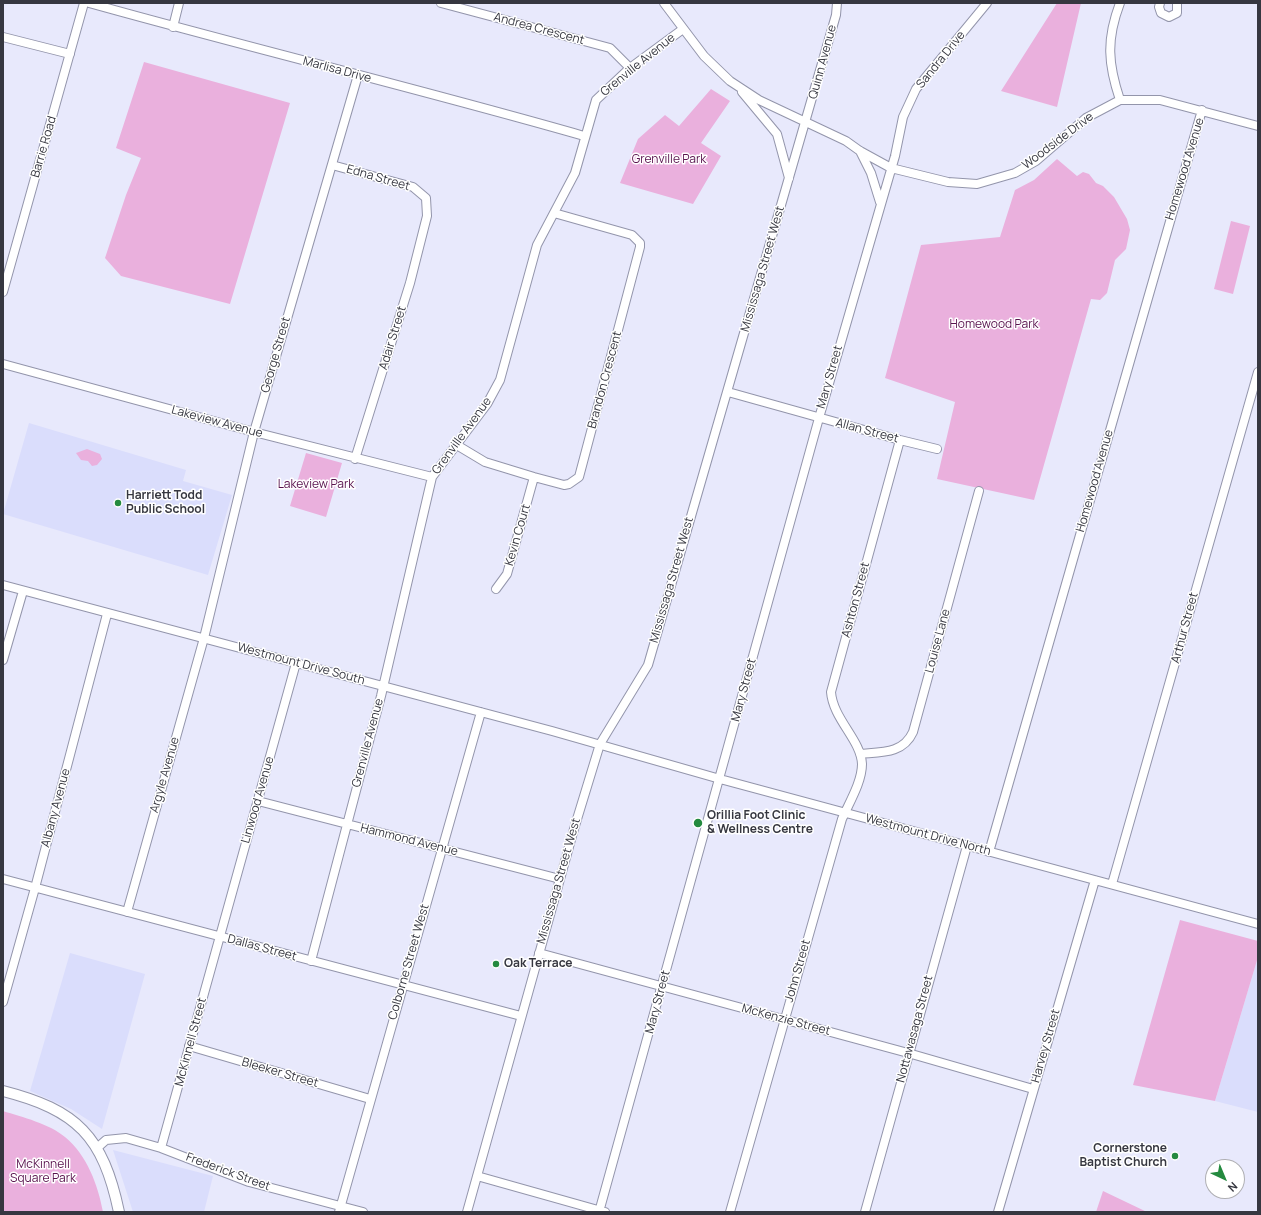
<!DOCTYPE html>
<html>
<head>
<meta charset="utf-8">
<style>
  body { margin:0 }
  #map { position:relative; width:1261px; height:1215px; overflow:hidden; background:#e8e9fc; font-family:Manrope,sans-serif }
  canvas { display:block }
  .frame { position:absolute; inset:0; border:4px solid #363740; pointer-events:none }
  .north { position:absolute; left:1205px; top:1159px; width:40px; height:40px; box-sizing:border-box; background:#fff; border:1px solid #afafb3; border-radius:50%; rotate:136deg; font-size:11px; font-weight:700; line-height:16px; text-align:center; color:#363740 }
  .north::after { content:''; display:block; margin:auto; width:14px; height:18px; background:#248a3f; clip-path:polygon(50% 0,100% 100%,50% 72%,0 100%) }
</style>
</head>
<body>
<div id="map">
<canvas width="1261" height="1215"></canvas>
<div class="frame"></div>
<div class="north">N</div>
</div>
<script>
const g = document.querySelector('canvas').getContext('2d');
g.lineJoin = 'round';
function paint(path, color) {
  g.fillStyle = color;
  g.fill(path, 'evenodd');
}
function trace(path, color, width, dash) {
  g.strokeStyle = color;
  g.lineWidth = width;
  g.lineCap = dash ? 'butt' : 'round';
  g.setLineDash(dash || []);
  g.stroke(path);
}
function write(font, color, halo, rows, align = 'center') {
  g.font = font + ' Manrope,sans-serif';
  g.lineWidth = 3;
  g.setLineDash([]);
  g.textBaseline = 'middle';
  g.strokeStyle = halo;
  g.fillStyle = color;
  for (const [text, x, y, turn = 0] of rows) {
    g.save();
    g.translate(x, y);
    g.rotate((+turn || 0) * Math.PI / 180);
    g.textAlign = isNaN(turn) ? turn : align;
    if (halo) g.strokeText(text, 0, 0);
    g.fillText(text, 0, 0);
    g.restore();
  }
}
paint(new Path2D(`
  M29,423L186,470L183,481L232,495L208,575L3,514Z
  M70,953L145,974L102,1129L71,1109L30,1091Z
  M1258,957V1112L1215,1101Z
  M113,1150L213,1176L204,1212H133Z`), '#daddfc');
paint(new Path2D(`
  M1057,3H1081L1057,107L1001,91Z
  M144,62L290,103L230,304L121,276L105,258L126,195L141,158L116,148Z
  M711,89L730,101L701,143L721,156L693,204L620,183L638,139L665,115L679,126Z
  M1057,159L1077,176L1083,172L1089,174L1096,183L1103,186L1114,197L1127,219L1130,230L1126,249L1115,260L1107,293L1100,300L1091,299L1034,500L937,479L955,402L885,378L921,245L1000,237L1015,190L1034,180Z
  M1231,221L1250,226L1233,294L1214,289Z
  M87,449L100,454L102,459L97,465L92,466L88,461L81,460L76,453Z
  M306,453L342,463L326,517L290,506Z
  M1180,920L1258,941V957L1215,1101L1133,1085Z
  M3,1111C22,1117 50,1124 65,1137C87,1155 98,1185 103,1212H3Z
  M1103,1191L1147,1212H1096Z`), '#eab0dd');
const minor = new Path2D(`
  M89,3C254,49 420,89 584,136
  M441,3L610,48L630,68
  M664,3L704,56L730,81L759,100L846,141L860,151L891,168L948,182L977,184L1015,173L1036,161L1086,118L1120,100H1160L1258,126
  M1160,3L1159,7L1161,13L1169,17L1177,13V3
  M173,27L179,3
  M3,37L70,54
  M742,92L777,134L789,178
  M1120,100C1108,64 1106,40 1120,3
  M860,151L871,173L880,202
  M332,165L413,187L426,198L427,216L410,283L355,459
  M3,292L84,3
  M3,364L254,432L432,477
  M728,392L900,440L937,449
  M455,444L485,462L534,477L564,485L569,484L579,477L640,247V243L632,235L554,213
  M3,585L552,731L720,779L1258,924
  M496,589L507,574L534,477
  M3,660L23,591
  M860,754C881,752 903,754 913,732L979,491
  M258,801L560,879
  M989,852L1202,110
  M3,879L521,1016
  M1112,884L1258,372
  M127,912L204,638L254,432L358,75
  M539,953L908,1053L1033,1089
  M311,961L381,696L432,477L487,404L500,380L537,245L575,173L596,100L630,68L683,29
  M3,1002L35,888L107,614
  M189,1046L370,1099
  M97,1148L106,1140L126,1138L161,1148L249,1182L363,1212
  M161,1148L296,663
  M477,1176L605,1212
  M339,1212L481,712
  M467,1212L574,829L600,744L648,665L836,15L837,3
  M599,1212L819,418L895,156L903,117L916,89L987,3
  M730,1212L842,819C849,803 862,782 862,764C861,740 833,719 831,692L900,440
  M865,1212L967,846
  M998,1212L1095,880`);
const major = new Path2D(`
  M3,1091C77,1110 103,1136 119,1212`);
trace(minor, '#9395ab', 10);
trace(major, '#9395ab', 12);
trace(minor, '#fff', 8);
trace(major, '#fff', 10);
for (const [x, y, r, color] of [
  [118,503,4,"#248a3f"],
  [698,823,5,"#248a3f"],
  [496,964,4,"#248a3f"],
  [1175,1156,4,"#248a3f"]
]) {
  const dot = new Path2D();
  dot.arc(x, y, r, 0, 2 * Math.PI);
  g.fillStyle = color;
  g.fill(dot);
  trace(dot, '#fff', 1.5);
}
write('12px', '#363740', '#fff', [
  ["Andrea Crescent",539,29,15],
  ["Sandra Drive",941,60,-51],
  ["Quinn Avenue",823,62,-75],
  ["Grenville Avenue",638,65,-39],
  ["Marlisa Drive",337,70,15],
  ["Woodside Drive",1058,141,-37],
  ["Barrie Road",44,147,-74],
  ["Homewood Avenue",1185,169,-73],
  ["Edna Street",378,178,16],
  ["Mississaga Street West",763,269,-74],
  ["Adair Street",393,338,-73],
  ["George Street",276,355,-74],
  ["Mary Street",830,377,-74],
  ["Brandon Crescent",605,380,-75],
  ["Lakeview Avenue",217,422,15],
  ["Allan Street",867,431,15],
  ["Grenville Avenue",462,436,-54],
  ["Homewood Avenue",1095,481,-74],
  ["Kevin Court",518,535,-74],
  ["Mississaga Street West",672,580,-74],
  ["Ashton Street",856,600,-75],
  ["Arthur Street",1185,628,-75],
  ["Louise Lane",938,641,-75],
  ["Westmount Drive South",301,664,15],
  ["Mary Street",744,690,-75],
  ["Grenville Avenue",368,743,-75],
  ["Argyle Avenue",165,775,-74],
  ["Linwood Avenue",258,800,-74],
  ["Albany Avenue",56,808,-75],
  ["Westmount Drive North",928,835,15],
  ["Hammond Avenue",409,840,14],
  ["Mississaga Street West",559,881,-74],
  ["Dallas Street",262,948,15],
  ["Colborne Street West",409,962,-74],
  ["John Street",798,971,-74],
  ["Mary Street",658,1002,-75],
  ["McKenzie Street",786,1020,15],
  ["Nottawasaga Street",915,1029,-75],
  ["McKinnell Street",191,1042,-75],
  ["Harvey Street",1046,1046,-74],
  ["Bleeker Street",280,1073,16],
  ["Frederick Street",228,1172,20]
]);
write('12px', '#59134e', '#fff', [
  ["Grenville Park",669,160],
  ["Homewood Park",994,325],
  ["Lakeview Park",316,485],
  ["McKinnell",43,1165],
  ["Square Park",43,1179]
]);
write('bold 12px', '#363740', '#fff', [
  ["Harriett Todd",126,496],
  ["Public School",126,510],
  ["Orillia Foot Clinic",707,816],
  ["& Wellness Centre",707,830],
  ["Oak Terrace",504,964],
  ["Cornerstone",1167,1149,"right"],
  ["Baptist Church",1167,1163,"right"]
], 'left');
</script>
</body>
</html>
